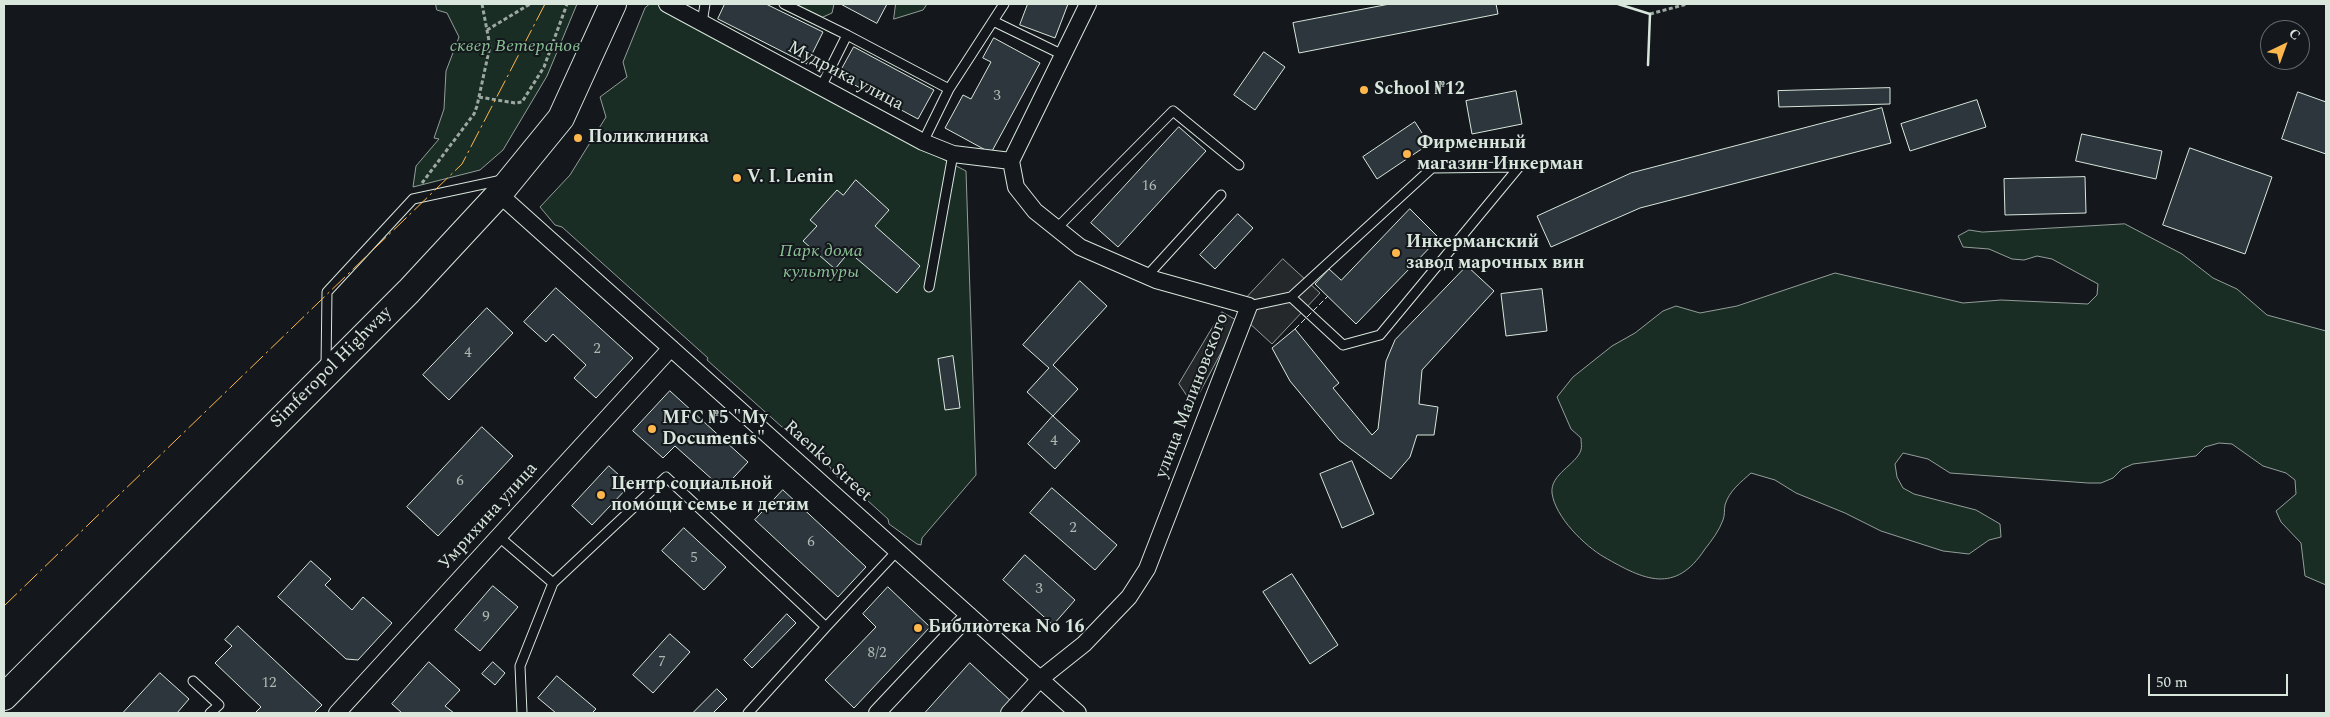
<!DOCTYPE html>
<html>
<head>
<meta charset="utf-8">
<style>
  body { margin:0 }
  #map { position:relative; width:2330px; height:717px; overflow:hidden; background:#14181c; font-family:Spectral,serif }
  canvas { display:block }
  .frame { position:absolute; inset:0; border:5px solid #d8e6dc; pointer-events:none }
  .north { position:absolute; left:2260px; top:20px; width:50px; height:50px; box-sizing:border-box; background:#14181c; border:1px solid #626a69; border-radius:50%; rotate:42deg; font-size:14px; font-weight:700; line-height:20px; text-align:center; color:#d8e6dc }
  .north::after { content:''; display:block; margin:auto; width:18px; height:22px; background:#ffb74d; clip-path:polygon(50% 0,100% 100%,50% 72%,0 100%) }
  .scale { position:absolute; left:2148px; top:674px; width:140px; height:22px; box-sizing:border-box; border:2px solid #d8e6dc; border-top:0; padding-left:6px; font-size:15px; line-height:18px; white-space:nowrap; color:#d8e6dc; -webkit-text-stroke:4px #14181c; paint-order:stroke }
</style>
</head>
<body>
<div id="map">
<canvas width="2330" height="717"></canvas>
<div class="frame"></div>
<div class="north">С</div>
<div class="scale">50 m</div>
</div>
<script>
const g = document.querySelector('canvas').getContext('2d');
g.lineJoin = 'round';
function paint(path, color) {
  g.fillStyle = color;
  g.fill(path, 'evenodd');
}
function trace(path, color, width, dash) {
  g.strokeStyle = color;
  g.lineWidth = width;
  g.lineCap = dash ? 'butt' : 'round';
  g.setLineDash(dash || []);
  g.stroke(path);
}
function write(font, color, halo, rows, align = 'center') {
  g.font = font + ' Spectral,serif';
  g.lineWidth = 4;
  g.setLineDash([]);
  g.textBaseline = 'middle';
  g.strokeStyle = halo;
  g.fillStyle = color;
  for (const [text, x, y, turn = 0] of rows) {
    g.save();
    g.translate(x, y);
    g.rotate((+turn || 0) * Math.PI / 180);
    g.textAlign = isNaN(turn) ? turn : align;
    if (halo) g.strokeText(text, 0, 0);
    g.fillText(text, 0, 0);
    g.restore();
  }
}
const green = new Path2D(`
  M436,4H577L547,76L503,150L480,170L413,187L416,166L439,139L434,138L444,109L446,71L459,37L447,13L437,10Z
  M650,4H666L882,128L966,171L976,475L922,538L921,545L917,544L889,524L888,519L857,491L831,472V468L786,428L782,427L707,360L708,358L562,227L555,225L540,207L570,175L606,117L600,97L627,77L623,62L645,8Z
  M796,4H834L832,13L823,17Z
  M896,4H927L923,10L894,19Z
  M2125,224L2182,254L2213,278L2237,289L2267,315L2326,331V585L2305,576L2301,543L2281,522L2276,511L2296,494L2295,480L2286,473L2263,466L2232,444L2219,443L2205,447L2196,456L2133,464L2122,469L2113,478L2101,483H2088L1950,473L1928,459L1903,453L1895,464L1897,477L1903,488L1914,494L1976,510L2000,524L2001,537L1989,540L1969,554L1943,551L1881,531L1845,513L1796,493L1775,480L1751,473C1741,482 1729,491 1725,505C1724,510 1725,515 1723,520C1719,531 1712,540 1705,549C1675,595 1644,580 1604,557C1585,546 1555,517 1552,493C1550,474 1576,465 1581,450C1582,447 1581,442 1581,438L1571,429L1557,397L1573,377L1612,346L1635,333L1663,311L1676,306L1700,313L1737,306L1835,273L1963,303L2001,300L2088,304L2097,295L2098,284L2052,259L2037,256L2024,260L2012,259L1989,249L1963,247L1958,236L1969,230L1982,232Z`);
paint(green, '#1a2d24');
trace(green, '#939e99', 1);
const parking = new Path2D(`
  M1283,259L1320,293L1272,344L1235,310Z
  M1222,312L1238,321L1193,405L1179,384Z`);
paint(parking, '#24282b');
trace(parking, '#939e99', 1);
const building = new Path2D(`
  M725,4H766L823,32L807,64L718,19Z
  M841,4H887L877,23Z
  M1028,4H1068L1055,38L1020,25Z
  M1390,4H1496L1498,14L1299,53L1293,23Z
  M994,38L1040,63L991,153L945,128L963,95L971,99L991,62L983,58Z
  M854,47L934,90L918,119L838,76Z
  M1264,52L1285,67L1255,110L1234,95Z
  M1890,88V104L1779,107L1778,91Z
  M1516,91L1522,124L1472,134L1466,101Z
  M2298,92L2326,102V154L2282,139Z
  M1977,100L1986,127L1910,151L1901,124Z
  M1882,108L1891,143L1640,208L1551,247L1537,216L1631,173Z
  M1415,122L1429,144L1377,179L1363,157Z
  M1179,127L1206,151L1118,247L1091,223Z
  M2082,134L2162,151L2156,179L2076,161Z
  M2190,148L2272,177L2245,254L2163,225Z
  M2085,177L2086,213L2005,215L2004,179Z
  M856,180L889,210L875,226L920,266L897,293L849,252L835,269L803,241L817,226L810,220L837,190L843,195Z
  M1410,209L1439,238L1356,324L1315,284L1329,269L1341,280Z
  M1238,214L1253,228L1215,269L1200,255Z
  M1467,266L1494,291L1422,370L1419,404L1438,407L1434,435H1417L1410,457L1391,479L1339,440L1290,381L1272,348L1295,329L1339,383L1333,388L1372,435L1378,429L1386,361L1395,340Z
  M1080,281L1107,306L1053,365L1078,389L1053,416L1027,392L1049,368L1023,345Z
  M556,288L633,358L596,398L574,378L586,365L553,334L546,342L524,322Z
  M1542,289L1547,331L1506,336L1501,294Z
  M487,308L513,333L449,400L423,375Z
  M953,356L960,408L945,410L938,359Z
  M670,391L748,462L723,489L675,446L663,458L633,431Z
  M1053,416L1080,441L1055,469L1028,444Z
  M482,427L513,456L438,536L407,507Z
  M1352,461L1374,514L1342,528L1320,474Z
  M609,466L630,485L592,525L572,506Z
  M1052,488L1117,545L1095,570L1030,513Z
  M783,490L866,567L838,597L755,520Z
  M684,528L726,567L704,590L662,551Z
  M1025,555L1075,600L1053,625L1003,580Z
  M311,561L331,579L325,585L352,610L363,597L392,623L358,660L346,659L278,597Z
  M1292,574L1338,645L1310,664L1263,592Z
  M493,586L518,607L480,651L455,630Z
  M888,587L930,627L854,708L825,680L876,627L863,614Z
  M787,614L796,623L752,668L744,660Z
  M238,626L322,705L314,713H255L261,707L215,663L232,646L225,640Z
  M670,634L690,652L653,693L633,675Z
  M429,662L460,690L445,706L454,713H402L392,704Z
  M493,662L505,673L495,685L482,674Z
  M970,663L1012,702L1002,713H925Z
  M160,673L189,699L177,713H123Z
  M557,676L596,709L592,713H556L538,698Z
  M717,689L727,699L713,713H693Z`);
paint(building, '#2c363c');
trace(building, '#d8e6dc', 1);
const service = new Path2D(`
  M784,4L847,35L821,87
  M993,21L1063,55
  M702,23L705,4
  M847,35L949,89L923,142
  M949,89L1004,4
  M1057,228L1173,111L1239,165
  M1147,276L1221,195
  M929,287L953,154
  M1291,297L1432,168L1519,167
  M1249,306L1291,297L1343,345L1380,335L1519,167
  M326,366L327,292L413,199L502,180
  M498,536L553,583L666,477L826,627L748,713
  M826,627L897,551
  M193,681L219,705L210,713
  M522,713L520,666L553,583`);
const minor = new Path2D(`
  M667,4L923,142L953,154L1011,161
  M499,194L1078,713
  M337,713L671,348
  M877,713L969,615
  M1009,713L1040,679L1084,644L1129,597L1147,569L1249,306L1156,280L1080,247L1035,211L1016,187L1011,161L1088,4`);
const primary = new Path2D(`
  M4,697L409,291L499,194L561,118L613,4`);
trace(service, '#d8e6dc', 11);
trace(minor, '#d8e6dc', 18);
trace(primary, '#d8e6dc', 28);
trace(new Path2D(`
  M1650,14L1687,4
  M487,30L530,4
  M479,97L515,103L522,102L544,67L567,4
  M422,183L474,114L477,106L490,46L482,4`), '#9da8a2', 3, [4, 2.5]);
trace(service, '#14181c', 9);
trace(minor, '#14181c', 16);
trace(primary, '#14181c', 26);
trace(new Path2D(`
  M1295,329L1328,296`), '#d8e6dc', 1, [6, 2.5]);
trace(new Path2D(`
  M1618,4L1650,14L1648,65`), '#d8e6dc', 2.5);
trace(new Path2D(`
  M4,606L462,164L545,4`), '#ffb74d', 1, [18, 4, 2.5, 4]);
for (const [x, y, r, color] of [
  [1364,90,5,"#ffb74d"],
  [578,138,5,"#ffb74d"],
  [1407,154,5,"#ffb74d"],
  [737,178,5,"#ffb74d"],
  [1396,253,5,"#ffb74d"],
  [652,429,5,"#ffb74d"],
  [601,495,5,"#ffb74d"],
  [918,628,5,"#ffb74d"]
]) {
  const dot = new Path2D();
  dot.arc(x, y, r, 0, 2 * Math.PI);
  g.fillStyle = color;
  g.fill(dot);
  trace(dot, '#14181c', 2);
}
write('15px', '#adbab4', null, [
  ["3",997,97],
  ["16",1149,187],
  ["2",597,350],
  ["4",468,354],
  ["4",1054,442],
  ["6",460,482],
  ["2",1073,529],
  ["6",811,543],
  ["5",694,559],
  ["3",1039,590],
  ["9",486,618],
  ["8/2",877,654],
  ["7",662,663],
  ["12",269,684]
]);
write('italic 18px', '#8ac095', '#14181c', [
  ["сквер Ветеранов",515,47],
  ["Парк дома",821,252],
  ["культуры",821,273]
]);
write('18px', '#d8e6dc', '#14181c', [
  ["Мудрика улица",845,77,28],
  ["Simferopol Highway",332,368,-45],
  ["улица Малиновского",1193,396,-69],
  ["Raenko Street",827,462,42],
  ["Умрихина улица",489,517,-48]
]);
write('bold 18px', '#d8e6dc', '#14181c', [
  ["School №12",1374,90],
  ["Поликлиника",588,138],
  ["Фирменный",1417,144],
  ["магазин Инкерман",1417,165],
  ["V. I. Lenin",747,178],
  ["Инкерманский",1406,243],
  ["завод марочных вин",1406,264],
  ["MFC №5 \"My",662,419],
  ["Documents\"",662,440],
  ["Центр социальной",611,485],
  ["помощи семье и детям",611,506],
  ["Библиотека No 16",928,628]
], 'left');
</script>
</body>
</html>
